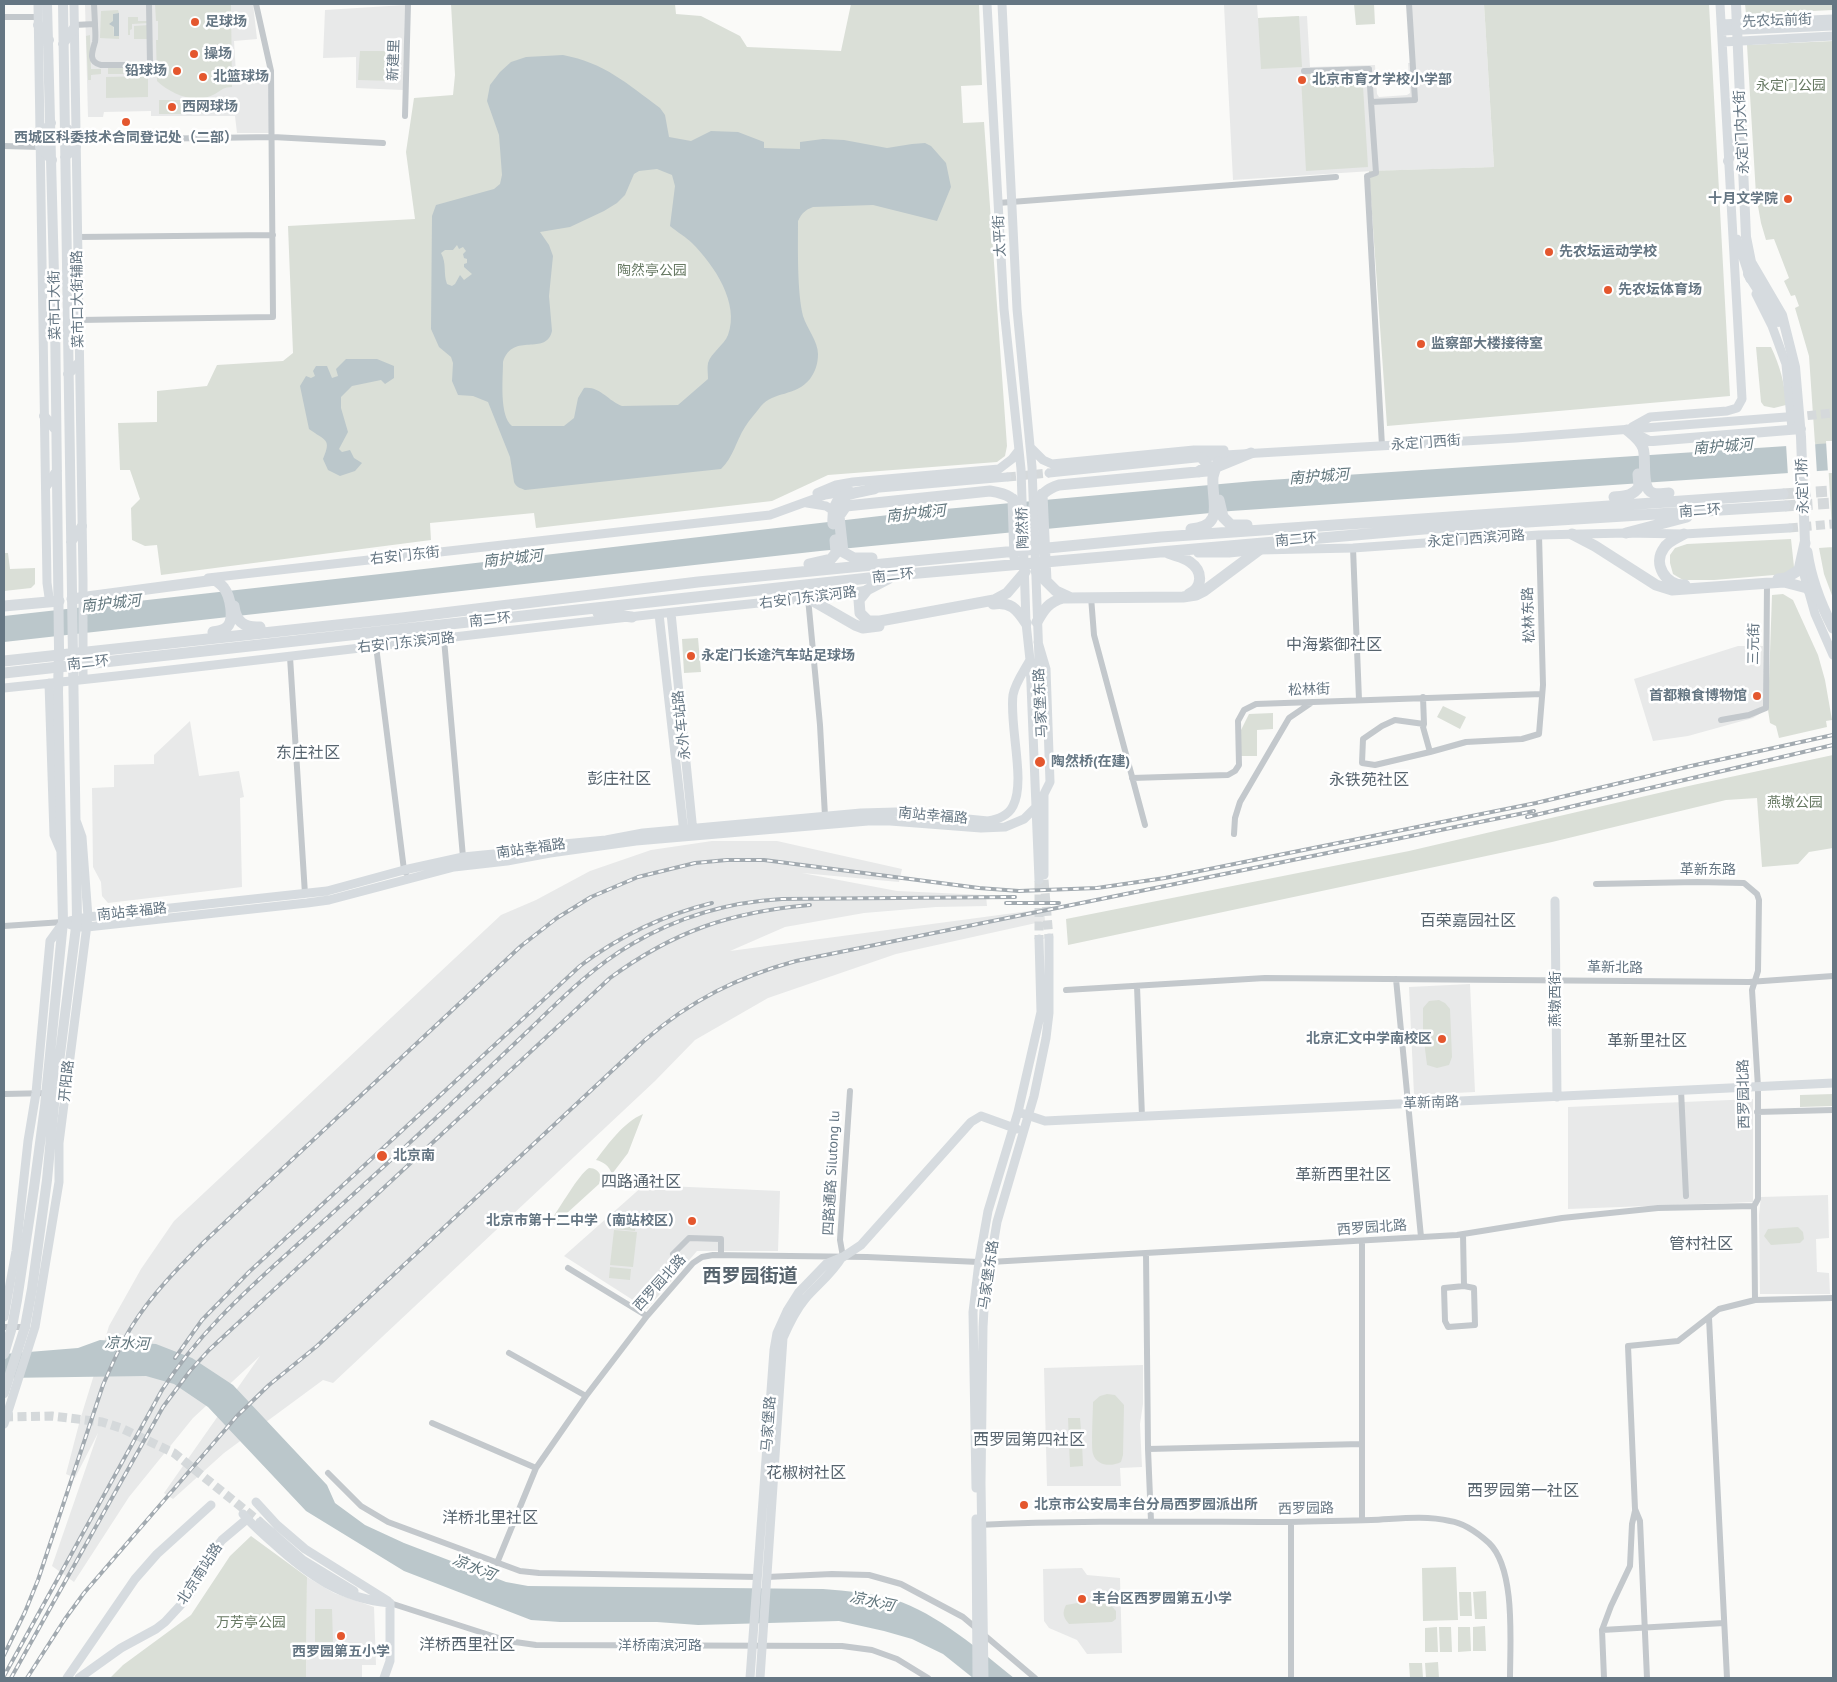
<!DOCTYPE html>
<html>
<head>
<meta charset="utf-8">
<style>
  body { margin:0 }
  #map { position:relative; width:1837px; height:1682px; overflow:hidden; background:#fafaf8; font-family:"PT Sans",sans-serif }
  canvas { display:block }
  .frame { position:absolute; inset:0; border:5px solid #657683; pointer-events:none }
</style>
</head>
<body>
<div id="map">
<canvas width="1837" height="1682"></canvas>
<div class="frame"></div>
</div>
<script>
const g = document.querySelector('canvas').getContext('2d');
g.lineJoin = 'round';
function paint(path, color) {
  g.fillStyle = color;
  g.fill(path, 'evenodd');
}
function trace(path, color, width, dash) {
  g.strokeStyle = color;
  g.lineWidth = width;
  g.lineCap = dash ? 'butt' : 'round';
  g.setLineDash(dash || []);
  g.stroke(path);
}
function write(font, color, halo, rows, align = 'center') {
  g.font = font + ' "PT Sans","Noto Sans SC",sans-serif';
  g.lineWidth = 5;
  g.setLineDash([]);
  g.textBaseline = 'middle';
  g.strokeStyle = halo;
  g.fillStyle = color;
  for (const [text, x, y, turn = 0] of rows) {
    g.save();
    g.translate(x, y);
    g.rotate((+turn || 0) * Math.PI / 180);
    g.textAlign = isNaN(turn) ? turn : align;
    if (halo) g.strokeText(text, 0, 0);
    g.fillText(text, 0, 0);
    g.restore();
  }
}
paint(new Path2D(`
  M85,4H253L257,39L234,41L236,73L267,72L272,133H237L235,116H151V111L104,112L103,117H88Z
  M1257,4L1258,18L1307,16L1310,67L1375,65L1377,94L1379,97L1407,95L1410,93L1408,63H1412L1409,4H1484L1494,167L1372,171L1233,180L1224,5Z
  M405,5L403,90L356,88V57L323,58L325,10Z
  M1738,646H1763L1764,711L1753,718L1688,736L1653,741L1634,679Z
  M190,721L199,776L239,771L244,797L240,798L242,887L108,903L102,896L101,882L93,867L92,788L114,787V765L154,764V755Z
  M712,841H777L902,869L899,882L802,873L897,891L986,895L987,906L936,907L864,913L785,927L730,951L1044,909L1045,921L896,954L768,998L695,1040L655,1081L333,1383L323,1380L224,1453L173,1499L164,1493L260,1356L193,1418L129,1497L74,1582L52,1566L98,1433L75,1478L66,1474L80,1420L109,1326L141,1269L174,1221L501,915L536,900L590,871L651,850Z
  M1470,984L1475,1092L1414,1095L1409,987Z
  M1753,1099V1202L1568,1209V1107Z
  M644,1185L780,1191L778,1251H697L647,1309L564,1256Z
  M1828,1195L1829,1238L1816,1239L1817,1272L1829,1273L1830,1294H1760L1759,1215L1761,1197Z
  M1143,1365V1404L1140,1424L1142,1467L1120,1468L1121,1486H1047L1044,1368Z
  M1082,1568L1087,1575L1120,1578L1122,1653L1087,1654L1077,1640L1049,1628L1044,1621L1043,1569Z
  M307,1577L334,1593L374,1607L376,1665H362V1678H306Z`), '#e8e9e9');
paint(new Path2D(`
  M155,4H231L232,87C223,87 222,90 215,94C195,105 171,94 157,81L156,40H158V21H156Z
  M451,4H675L676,14L701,16L740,36L747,47L841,51L851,4H979L982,85L961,86L963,123L984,122L1007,446L1005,456L997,462L828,475L772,501L536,528L534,513L430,523L431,540L161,575L157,545L145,546L132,540L131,508L140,499L130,470H120L118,423L157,422V391L207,386L217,365L283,361L293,353L288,226L415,219L406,152L414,98L453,95L455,75Z
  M1354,4H1374L1375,24L1356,25Z
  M1484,4H1709L1730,396L1387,426L1369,171L1494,167Z
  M1745,4H1833V10L1746,14Z
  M118,10L119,13L113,14L114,36H119V39L100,38L101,11Z
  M1299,16L1302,67L1261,69L1258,18Z
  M128,17H138V21H149V23L132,24V29L130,30V35H128Z
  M149,25V39H134V26Z
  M90,35L91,69H101V74L91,75V80H88L86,36Z
  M1833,41V598L1824,574L1819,548L1833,547L1827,444H1815L1809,356L1795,308L1799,306L1795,295L1791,296L1784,281L1789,278L1774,239L1766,240L1761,223L1756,195L1747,45Z
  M360,51H395L394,81L358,80Z
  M126,66L132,70V74H108V67Z
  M1362,70L1368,167L1306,171L1301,77L1307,73Z
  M148,76V97L106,98V77Z
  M231,99V112L209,113V100Z
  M159,100H185V114H159Z
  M187,100H207V113H187Z
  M1756,347H1771C1780,366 1785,384 1786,405L1774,408L1764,406L1761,402Z
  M1791,539L1794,567L1786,574L1714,580H1683L1673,574L1670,563V555L1675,548L1687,544Z
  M4,553H8L10,569L35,568V584L31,588L4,591Z
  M1783,594L1793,600L1818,655L1825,680L1832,720L1826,721L1827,727L1779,738L1776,726L1770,723L1768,710L1772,595Z
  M698,638L701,672L684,673L682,639Z
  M1443,706L1466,717L1460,729L1437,717Z
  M1273,713V729L1257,730V756H1241V730L1249,714Z
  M1833,755V848L1809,852L1798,864L1762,867L1757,798L1726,800L1552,842L1068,945L1066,919L1409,851L1693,785Z
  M1439,1000L1445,1003L1450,1009L1452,1057L1449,1065L1437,1068L1427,1065L1423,1033V1008L1429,1001Z
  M1833,1094V1106L1800,1107V1095Z
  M643,1114L628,1153L612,1174C609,1166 604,1162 596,1160C608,1144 624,1122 643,1114Z
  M589,1168C595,1168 599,1171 601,1177L599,1184L555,1224L551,1220C560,1208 578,1175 589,1168Z
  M615,1217L636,1220L635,1231L614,1229Z
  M1798,1227L1803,1232L1804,1239L1800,1243L1771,1245L1764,1236L1768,1229Z
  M614,1230L637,1232L633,1267L610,1265Z
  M610,1267L631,1269L630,1280L609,1278Z
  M1107,1394L1115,1395L1124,1405L1123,1455L1121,1462C1111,1467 1097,1466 1093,1454C1091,1446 1093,1412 1093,1402L1100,1396Z
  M1068,1418H1080L1082,1442H1069Z
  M1069,1443H1082L1083,1466L1070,1467Z
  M251,1536L307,1577L306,1678H110L123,1665L191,1615L230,1556Z
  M1456,1567L1458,1620L1423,1621L1422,1568Z
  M1486,1591L1487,1619H1475L1473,1592Z
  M1459,1592H1471L1472,1616H1460Z
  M1083,1602H1108L1116,1611V1619L1112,1622L1069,1624C1063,1617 1062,1613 1066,1605Z
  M315,1609H332L333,1642H315Z
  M1485,1626L1486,1651H1473V1627Z
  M1437,1627L1438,1652H1425V1628Z
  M1439,1627H1451L1452,1652H1440Z
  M1458,1627H1470L1471,1651L1458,1652Z
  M1438,1662L1439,1678H1426L1425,1663Z
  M1409,1663H1422L1423,1678H1410Z`), '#dadfd7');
paint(new Path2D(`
  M119,13V36H114V27L109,24L113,21V14Z
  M563,55C605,63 626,83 660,108L665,115L669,137L691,141L711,131L738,132L764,142V148L800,149V142L823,139L844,140L887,148L912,144L925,143L931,146L946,163L951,187L937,221L873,205L813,207C805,210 802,213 798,221C798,248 797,291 803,316C807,329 818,341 818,354C818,364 815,372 810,379C795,397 774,391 761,406C756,413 749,420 745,427C736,441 733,458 721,469L525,490C520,488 516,487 514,482L510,457L488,402L473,396L458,395L452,381L453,363L451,357L439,347L431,329L432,216L436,205L494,189L500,184L502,175L499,135L487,101L490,85L500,72L511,62L526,57ZM657,169L672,175L675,186L670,226C677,232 686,237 692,243C714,265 740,303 728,335C724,345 711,353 708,363C707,368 708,374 708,379L678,405L622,406C608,401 600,386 584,388L578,398L574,418L564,426H512C499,416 503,378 503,362C513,331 546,357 552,331L549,296L553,256L549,245L540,232L570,227L604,211L617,203L625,195L634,174L639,171ZM457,245L459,249L463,247L466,251L463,254L464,258L467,259V263L464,264V267L472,274L464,280L460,275L455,284L452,286L447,284C443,273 447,264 441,253L445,250H453Z
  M346,359H377L394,366V378L385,384L381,380L352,386L341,397V408L348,432L339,449L342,452L350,450L354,458L362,463L355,471L340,476L328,470L323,459C332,438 325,441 309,429L300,386L306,376L311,378L315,376L313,371L316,366H327L332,378L338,376L336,369Z
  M1833,443V470L1231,511L820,551L4,642V616L398,572L923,511L1254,481Z
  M100,1340L156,1344L192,1358L233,1385L327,1485L335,1503L365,1525L404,1543L506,1582L528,1586L823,1589C847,1591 871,1593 895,1600C935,1612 982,1652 1014,1678H973L943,1654L912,1639L884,1631L839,1621L698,1625L657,1622H560L531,1620L404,1571L306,1511L208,1407L174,1384L146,1376L4,1378V1354L78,1348Z`), '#bbc7cb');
paint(new Path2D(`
  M1826,441H1833V473H1828Z
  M1815,442L1817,474L1788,476L1786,444Z`), '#fafaf8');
trace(new Path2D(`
  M1794,417L1833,413
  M1007,477L1049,473
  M1789,528L1833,524
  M1044,880L1049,938
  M1039,881V939
  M4,1417L52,1416L102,1422L121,1428L174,1453L260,1522`), '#d5d9db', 9, [9, 4.5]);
trace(new Path2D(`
  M1783,494L1833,491
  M1785,506L1833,503`), '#d5d9db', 11, [11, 5.5]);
trace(new Path2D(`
  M4,17H38
  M95,24C95,30 96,36 95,42C92,52 88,62 101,65H150L149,4
  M74,25L95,24L94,4
  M1304,71L1369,69L1371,102
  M405,116L408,4
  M76,140L273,137L383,143
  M4,146L40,147
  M998,203L1336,177
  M78,237L273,235
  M79,320L273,317L271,71L256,4
  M1382,446L1367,176L1376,173L1371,102L1415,100L1409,4
  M1353,548L1359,700
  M1091,597L1094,635L1145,825
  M808,598L820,725L825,816
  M444,639L463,857
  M376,646L404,870L406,873
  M290,657L305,894
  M1423,697L1424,724
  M1721,720L1749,715L1766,708L1767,583
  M1430,752L1375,765L1362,763L1363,739L1382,726L1395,720L1424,724L1423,727L1430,752L1466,742L1522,739L1539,734L1543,685L1539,535
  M1132,778L1228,775L1235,771L1239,765L1238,721L1244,710L1256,704L1542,694
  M1234,834L1235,818L1240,802L1289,718L1311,703
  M1596,884L1697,882L1744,883L1757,894L1759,900L1758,971L1752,990L1758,1087V1199L1754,1206L1755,1300
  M4,926L63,922
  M1396,979L1421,1237
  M1137,986L1142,1117
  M1066,990L1265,978L1749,982L1833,976
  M1681,1090L1686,1196
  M4,1094L50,1093
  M1757,1112L1833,1110
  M1463,1234L1464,1286L1474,1288L1475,1325L1448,1327L1445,1321L1444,1288L1464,1286
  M1146,1253L1148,1449L1151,1521
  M673,1254L689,1238L721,1239V1255
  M843,1257L840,1240L850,1091
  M990,1262L1457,1235L1562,1218L1658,1208L1754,1206
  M568,1268L647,1316
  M1709,1318L1727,1678
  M4,1327H27
  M509,1353L586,1396
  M432,1423L536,1468
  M1148,1449L1362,1444
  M328,1473L361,1506L388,1522L520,1571L539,1573L758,1577
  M1362,1520V1241
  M1291,1522V1678
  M978,1525C1082,1520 1187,1522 1291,1522C1318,1521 1344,1521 1371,1520C1397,1519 1424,1515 1450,1521C1464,1523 1479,1534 1489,1543C1516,1569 1510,1643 1510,1678
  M497,1563L536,1468L586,1396L647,1316L693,1263L702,1257L713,1255L867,1257L979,1262
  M767,1577L832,1574L869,1575L901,1584L963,1617L1035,1678
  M390,1603L508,1641L536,1645L842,1646L872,1650L897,1659L928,1678
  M1602,1630L1724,1623
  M1604,1678L1602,1630L1611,1606L1630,1566L1632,1524L1635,1511
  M1647,1678L1640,1521L1635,1509L1628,1346L1678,1341L1719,1309L1755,1300L1833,1298`), '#c3c8cc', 6);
trace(new Path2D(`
  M38,4L47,583L49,597
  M74,4L83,579V679
  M987,4L1004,309L1021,469L1026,623L1030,660L1039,880
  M1002,4L1017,309L1032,467L1041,715
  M1721,24L1833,19
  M1722,31L1833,26
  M1723,42L1833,36
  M1737,239L1750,279
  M1756,294L1772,326L1786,364L1792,429
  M1632,427L1650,417L1727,411L1737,408L1742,399L1720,4
  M1031,448L1043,460L1052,464L1194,450H1224
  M1049,473L1225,455L1516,438L1786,417
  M868,489L1007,477
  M817,493L836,485L853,482L999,469L1012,459L1019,450
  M807,503L826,506L837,513
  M1198,553H1229L1259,550L1353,548L1539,535L1626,533L1684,534L1789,528
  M1801,564L1815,614L1833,655
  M208,578L770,515L825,495L850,491
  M671,613L693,832
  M659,614L684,833
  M49,683L54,835L60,849
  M4,688C283,660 561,621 840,595L867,590
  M1044,795V875
  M1555,901L1557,1097
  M70,921L88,917L327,891L404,870L463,857L514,852L543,846L606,840L643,833L861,813L896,812L988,821C998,819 1008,816 1013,806C1026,782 1009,725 1013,695C1015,683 1024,671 1030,660
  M63,922L77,927H87L307,903L329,900L454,867L507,861L550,853L636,841L868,821H890L981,828L1005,827L1024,819L1039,804L1050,782L1046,669L1038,642
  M1018,1112L1045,1121L1833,1083
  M4,1317L16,1251L28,1141L36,1093L50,941L63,923
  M4,1424L35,1327L59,1182V1143L88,917L82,837L77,823
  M976,1488L973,1312L979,1262L988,1211L1018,1112L1041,1012L1039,939
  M256,1502L277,1525L305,1549L388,1601
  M243,1514C252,1525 263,1534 273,1543C308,1575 342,1599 390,1603
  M976,1519L977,1678
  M260,1522L303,1560L354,1591
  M67,1678L135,1579L157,1554L211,1505
  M79,1678L121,1648L156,1629L165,1622L189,1596L211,1554L222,1540L247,1519
  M384,1678L390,1661V1603
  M750,1678L774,1350L777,1333L787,1311L799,1292L826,1264L843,1257L861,1245L971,1122L981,1116L1017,1129
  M760,1678L783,1338C789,1324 795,1311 805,1299C817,1285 832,1274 842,1257
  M984,1678L981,1483L983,1327L985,1293L997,1222L1034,1096L1046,1038L1049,1013V938`), '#d6dbdf', 9);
trace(new Path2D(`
  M1736,4L1746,237L1751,262L1782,315L1795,367L1801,437L1805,543
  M38,25L49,40
  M63,44L74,28
  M65,127L76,137
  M40,137L51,123
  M40,147L52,160
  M65,157L76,146
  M1728,161L1741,132
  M1748,274L1778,322
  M68,374L79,363
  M44,416L56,430
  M1632,432L1649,441H1653L1801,429
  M46,486L57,471
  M71,542L82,526
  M4,1354L12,1327L17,1300L34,1188L45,1106L63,922L58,692L59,648L55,314L47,4
  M4,1393L25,1327L32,1289L47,1180L55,1094L77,919L63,4`), '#d6dbdf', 10);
trace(new Path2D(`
  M1627,430C1633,435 1640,440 1643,448C1647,459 1640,489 1653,493C1658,495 1664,493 1669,493
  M1198,472L1206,467L1207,464L1202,458
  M1042,494L1046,581
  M1614,497C1625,496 1633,496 1639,487L1638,474
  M1013,499L1015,558
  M1219,500L1223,517L1231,525H1247
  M1034,506C1041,495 1046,489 1059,485L1207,471L1251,453
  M833,524C831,492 848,495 874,489
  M1191,529C1226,526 1211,501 1213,477C1214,472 1216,467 1218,462
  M1461,530L1492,537
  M1626,533L1687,517
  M1572,534L1595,546L1656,585L1672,590L1784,582L1807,588L1819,600
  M1684,534C1677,538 1668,541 1664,548C1652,564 1666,586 1685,585
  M1807,552C1811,580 1820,603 1833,628
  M1168,553C1175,556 1184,557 1190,562C1203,571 1203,587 1189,594
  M872,558H854L843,552L839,516L846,506L990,491C1009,494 1014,497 1022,514
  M809,564L831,559L836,553L835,540
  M1036,571L1056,591L1069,597
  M888,579L867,590L859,600L860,613L868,621H880L994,600L1007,593L1025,572
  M1778,579L1786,578L1799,570L1805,543
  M808,598L855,625L863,628L879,626
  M72,599L215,580C219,583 222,585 224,588C230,596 235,619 227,627C223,631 218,631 213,632
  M993,604C1010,601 1017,609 1026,623
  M4,606L59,601
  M234,606C236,622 244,628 260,627
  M598,613L632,617
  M1037,622C1044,609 1049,602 1063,598L1183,597L1196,595L1204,591L1259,550
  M4,661L402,618L698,582L893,563L1161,537L1783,494
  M4,673L896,575L1447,527L1785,506`), '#d6dbdf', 11);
const rail = new Path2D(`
  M1527,817L1833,745
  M1006,903H1059
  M175,1358L202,1320L249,1272L580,966C619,936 664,915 712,903
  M4,1655L25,1612L38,1580L103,1385C112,1365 120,1345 132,1326C152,1294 178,1268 205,1241L521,946L557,918L591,897L638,877L695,863L727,860H764L979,888L1019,891L1097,888L1165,878L1536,803L1691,766L1833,735
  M4,1676L162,1390C196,1337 241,1295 288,1253C327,1218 366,1183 405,1147C448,1107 490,1067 532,1027C563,997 594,966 632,944C678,917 729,902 782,899L1015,897
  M11,1678L163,1407L190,1371L209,1350L610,978C674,931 731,912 810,905
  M27,1678L65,1619L84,1593L237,1416L269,1385L317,1346L645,1040C691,1000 738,977 796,961L1534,811`);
trace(rail, '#a2aab0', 4);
trace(rail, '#fff', 2, [5.5]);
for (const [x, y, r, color] of [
  [195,22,5,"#e4572e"],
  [194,54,5,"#e4572e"],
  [177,71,5,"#e4572e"],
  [203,77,5,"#e4572e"],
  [1302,80,5,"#e4572e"],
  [172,107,5,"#e4572e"],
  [126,122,5,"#e4572e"],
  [1788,199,5,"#e4572e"],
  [1549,252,5,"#e4572e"],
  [1608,290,5,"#e4572e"],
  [1421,344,5,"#e4572e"],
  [691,656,5,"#e4572e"],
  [1757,696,5,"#e4572e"],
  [1040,762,6,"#e4572e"],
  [1442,1039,5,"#e4572e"],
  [382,1156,6,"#e4572e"],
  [692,1221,5,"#e4572e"],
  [1024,1505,5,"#e4572e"],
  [1082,1599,5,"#e4572e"],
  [341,1636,5,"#e4572e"]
]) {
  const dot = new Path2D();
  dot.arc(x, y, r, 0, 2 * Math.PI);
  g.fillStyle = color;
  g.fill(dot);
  trace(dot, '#fff', 2);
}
write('14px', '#657683', '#fff', [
  ["先农坛前街",1777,21,-2],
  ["新建里",394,60,-88],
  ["永定门内大街",1742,132,-93],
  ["太平街",1000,236,-93],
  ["菜市口大街辅路",78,299,-91],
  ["菜市口大街",55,305,-91],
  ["永定门西街",1426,443,-4],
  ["永定门桥",1803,486,-92],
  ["南二环",1700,511,-4],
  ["陶然桥",1023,528,-92],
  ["永定门西滨河路",1476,539,-4],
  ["南二环",1296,540,-5],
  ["右安门东街",405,556,-6],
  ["南二环",893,576,-6],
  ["右安门东滨河路",808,598,-7],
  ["松林东路",1529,615,-92],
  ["南二环",490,620,-6],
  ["右安门东滨河路",406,643,-6],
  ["三元街",1754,644,-89],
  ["南二环",88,663,-6],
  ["松林街",1309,690,-2],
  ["马家堡东路",1041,703,-93],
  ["永外车站路",682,725,-96],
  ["南站幸福路",933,816,5],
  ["南站幸福路",531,849,-8],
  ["革新东路",1708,870],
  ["南站幸福路",132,912,-6],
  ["革新北路",1615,968,1],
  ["燕墩西街",1556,999,-90],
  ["开阳路",67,1081,-84],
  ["西罗园北路",1744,1094,-91],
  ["革新南路",1431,1103,-2],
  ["四路通路 Silutong lu",832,1173,-87],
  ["西罗园北路",1372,1228,-4],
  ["马家堡东路",989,1275,-82],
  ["西罗园北路",660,1283,-48],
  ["马家堡路",769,1424,-86],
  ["西罗园路",1306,1509,-1],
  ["北京南站路",200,1574,-57],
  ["洋桥南滨河路",660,1646]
]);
write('bold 14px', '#657683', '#fff', [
  ["足球场",205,22],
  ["操场",204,54],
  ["铅球场",167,71,"right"],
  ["北篮球场",213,77],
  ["北京市育才学校小学部",1312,80],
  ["西网球场",182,107],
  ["西城区科委技术合同登记处（二部）",126,138,"center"],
  ["十月文学院",1778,199,"right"],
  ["先农坛运动学校",1559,252],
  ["先农坛体育场",1618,290],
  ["监察部大楼接待室",1431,344],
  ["永定门长途汽车站足球场",701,656],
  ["首都粮食博物馆",1747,696,"right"],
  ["陶然桥(在建)",1051,762],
  ["北京汇文中学南校区",1432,1039,"right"],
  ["北京南",393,1156],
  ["北京市第十二中学（南站校区）",682,1221,"right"],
  ["北京市公安局丰台分局西罗园派出所",1034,1505],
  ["丰台区西罗园第五小学",1092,1599],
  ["西罗园第五小学",341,1652,"center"]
], 'left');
write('14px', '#687a64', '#fff', [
  ["永定门公园",1791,86],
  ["陶然亭公园",652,271],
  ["燕墩公园",1795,803],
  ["万芳亭公园",251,1623]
]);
write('italic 15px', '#60757c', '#fff', [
  ["南护城河",1723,447,-4],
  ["南护城河",1319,477,-4],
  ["南护城河",916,514,-6],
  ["南护城河",513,559,-6],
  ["南护城河",111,604,-6],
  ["凉水河",127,1344,2],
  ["凉水河",474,1568,22],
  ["凉水河",872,1602,12]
]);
write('16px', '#57646e', '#fff', [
  ["中海紫御社区",1334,645],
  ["东庄社区",308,753],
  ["彭庄社区",619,779],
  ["永铁苑社区",1369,780],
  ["百荣嘉园社区",1468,921],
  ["革新里社区",1647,1041],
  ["革新西里社区",1343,1175],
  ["四路通社区",641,1182],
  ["管村社区",1701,1244],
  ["西罗园第四社区",1029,1440],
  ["花椒树社区",806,1473],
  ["西罗园第一社区",1523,1491],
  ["洋桥北里社区",490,1518],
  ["洋桥西里社区",467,1645]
]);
write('bold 19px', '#57646e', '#fff', [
  ["西罗园街道",750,1277]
]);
</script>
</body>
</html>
